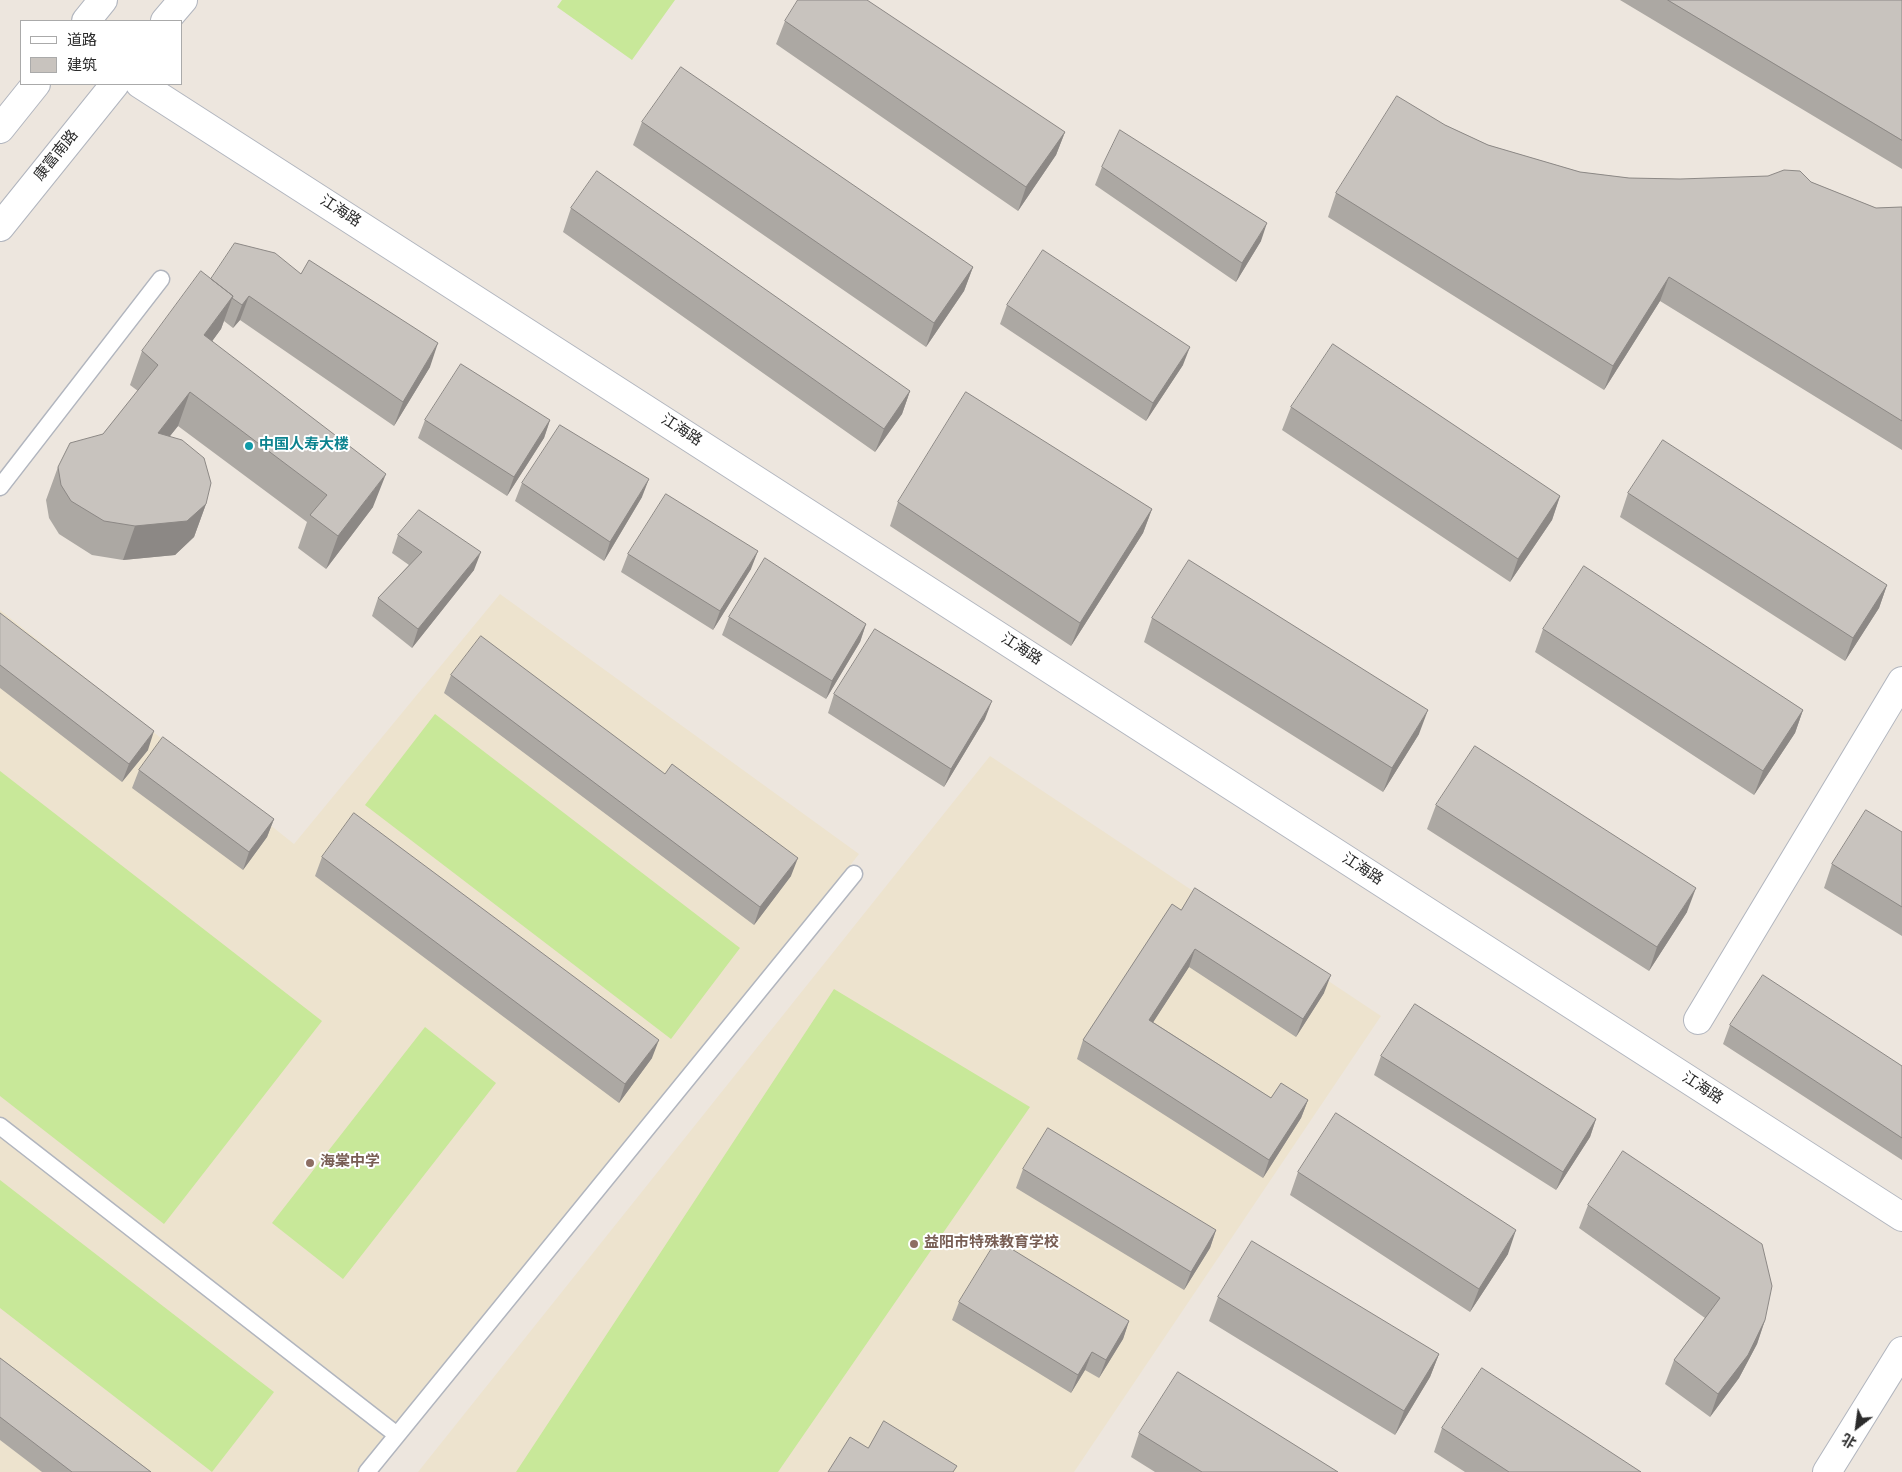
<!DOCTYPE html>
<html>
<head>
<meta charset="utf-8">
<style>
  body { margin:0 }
  #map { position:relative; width:1902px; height:1472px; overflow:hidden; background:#ede6de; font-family:"Source Sans 3","Noto Sans SC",sans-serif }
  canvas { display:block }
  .legend { position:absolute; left:20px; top:20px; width:162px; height:65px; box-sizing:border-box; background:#fff; border:1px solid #aaa; margin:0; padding:6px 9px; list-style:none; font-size:15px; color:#2b2b2b }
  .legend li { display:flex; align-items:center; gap:10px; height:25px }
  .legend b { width:25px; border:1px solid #aaa }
  .north { position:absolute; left:1832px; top:1402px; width:50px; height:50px; -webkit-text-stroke:4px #fff; paint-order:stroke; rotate:210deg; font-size:14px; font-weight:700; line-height:20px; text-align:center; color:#2b2b2b }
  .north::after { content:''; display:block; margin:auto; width:18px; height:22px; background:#2b2b2b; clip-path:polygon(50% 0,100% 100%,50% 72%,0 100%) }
</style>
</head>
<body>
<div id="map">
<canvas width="1902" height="1472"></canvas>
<ul class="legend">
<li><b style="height:6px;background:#fff"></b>道路</li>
<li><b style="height:14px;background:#c8c3be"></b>建筑</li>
</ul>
<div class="north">北</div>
</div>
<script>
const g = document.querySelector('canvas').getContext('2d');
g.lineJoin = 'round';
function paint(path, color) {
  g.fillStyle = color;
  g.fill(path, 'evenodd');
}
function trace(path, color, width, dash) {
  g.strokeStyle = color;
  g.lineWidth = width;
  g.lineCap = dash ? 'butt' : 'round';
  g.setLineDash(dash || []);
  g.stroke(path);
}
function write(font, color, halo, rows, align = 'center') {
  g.font = font + ' "Source Sans 3","Noto Sans SC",sans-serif';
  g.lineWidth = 4;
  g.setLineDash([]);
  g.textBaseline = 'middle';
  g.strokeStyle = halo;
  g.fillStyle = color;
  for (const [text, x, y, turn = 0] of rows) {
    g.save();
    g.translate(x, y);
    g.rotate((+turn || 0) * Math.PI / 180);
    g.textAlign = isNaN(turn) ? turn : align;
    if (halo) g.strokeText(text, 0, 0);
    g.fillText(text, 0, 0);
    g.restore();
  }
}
paint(new Path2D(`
  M500,594L859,854L379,1472H0V610L294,844Z
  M990,756L1381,1016L1074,1472H418Z`), '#ede3ce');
paint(new Path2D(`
  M562,0H675L632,60L557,7Z
  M435,714L740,948L671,1039L365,805Z
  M0,771L322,1021L164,1224L0,1096Z
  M834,989L1030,1107L778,1472H516Z
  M425,1027L496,1083L343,1279L272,1223Z
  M0,1180L274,1392L212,1472L0,1308Z`), '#c8e899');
const lane = new Path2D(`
  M0,487L161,279
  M0,1126L397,1435
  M367,1472L854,874`);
const street = new Path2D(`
  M1698,1020L1902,681
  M1827,1472L1902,1351`);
const secondary = new Path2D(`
  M86,21L103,0
  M165,21L183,0
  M140,84L1902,1217
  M0,129L36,84
  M0,227L115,84`);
trace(lane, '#b1b5be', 19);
trace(street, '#b1b5be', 30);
trace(secondary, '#b1b5be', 30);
trace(lane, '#fff', 16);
trace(street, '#fff', 28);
trace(secondary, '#fff', 28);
paint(new Path2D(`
  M1620,0H1902V169Z
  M785,21L1065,132L1056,155L1018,211L776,44Z
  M642,122L973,267L964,291L926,347L633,145Z
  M1445,125L1488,145L1580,172L1629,178L1811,182L1876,208L1902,207V450L1660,301L1604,390L1328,217L1336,193Z
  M1102,167L1261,241L1236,282L1095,185Z
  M571,208L910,391L902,414L875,452L563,232Z
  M301,274L430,367L394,426L240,320L233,328L224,321L221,329L212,341L373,507L326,569L298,548L307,522L178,426L170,436L206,504L194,537L175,555L123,560L92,555L59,534L49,518L46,500L58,467L103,434L138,391L130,385L142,351L211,279Z
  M1007,305L1183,365L1146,421L1000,324Z
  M1291,407L1560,496L1552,520L1510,582L1282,430Z
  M425,420H550L544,438L507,496L418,438Z
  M522,483L642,497L604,561L515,501Z
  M1628,493L1887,585L1879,608L1845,661L1620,517Z
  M898,502L1152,509L1143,533L1071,646L890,526Z
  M398,535L474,570L412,648L372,616L378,598L409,565L392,553Z
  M628,554L751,569L713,630L621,572Z
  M0,613L148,750L122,782L0,688Z
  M729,617L866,624L860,642L826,699L722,635Z
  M1152,618L1419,734L1383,792L1144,642Z
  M1543,629L1803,710L1795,733L1754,795L1535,652Z
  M451,675L791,876L754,925L444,693Z
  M834,694L985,719L944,787L828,713Z
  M139,770L274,819L267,837L243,870L132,788Z
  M1436,805L1687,912L1649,971L1427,829Z
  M1902,832V936L1824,888L1832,864Z
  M322,857L652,1058L619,1103L315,876Z
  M1181,910L1324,993L1296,1037L1189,967L1153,1022L1271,1098L1308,1100L1301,1118L1263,1178L1077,1059L1083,1040Z
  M1730,1025L1902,1066V1160L1723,1044Z
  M1381,1056L1596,1119L1590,1137L1556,1190L1374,1075Z
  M1023,1169L1216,1230L1210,1248L1184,1290L1016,1188Z
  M1298,1172L1508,1254L1470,1312L1290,1195Z
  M1588,1205L1765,1320L1757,1344L1739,1378L1710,1417L1665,1384L1674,1360L1705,1318L1579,1228Z
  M1218,1297L1439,1354L1430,1377L1395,1435L1209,1321Z
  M959,1302L1129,1321L1123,1339L1099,1378L1085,1370L1071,1393L952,1320Z
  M0,1358L151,1472H42L0,1440Z
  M1442,1428L1641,1472H1465L1434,1452Z
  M1139,1433L1338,1472H1155L1131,1457Z`), '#aca8a3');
paint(new Path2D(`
  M1065,132L1056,155L1018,211L1026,187Z
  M1267,223L1261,241L1236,282L1242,263Z
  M973,267L964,291L926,347L934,323Z
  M1669,277L1660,301L1604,390L1613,366Z
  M233,296L221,329L192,369L204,335Z
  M249,296L240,320L233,328L242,305Z
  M438,343L430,367L394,426L403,402Z
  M1190,347L1183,365L1146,421L1153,403Z
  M910,391L902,414L875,452L884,429Z
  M190,392L178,426L146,466L158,433Z
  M550,420L544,438L507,496L514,477Z
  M386,474L373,507L326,569L338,536Z
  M649,479L642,497L604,561L610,542Z
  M1560,496L1552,520L1510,582L1518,559Z
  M206,504L194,537L175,555L123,560L135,526Z
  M1152,509L1143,533L1071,646L1080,623Z
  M758,551L751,569L713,630L720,611Z
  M481,552L474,570L412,648L418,629Z
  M1887,585L1879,608L1845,661L1853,638Z
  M866,624L860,642L826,699L832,681Z
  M992,701L985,719L944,787L951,769Z
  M1428,710L1419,734L1383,792L1392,768Z
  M1803,710L1795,733L1754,795L1763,771Z
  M154,731L148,750L122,782L129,764Z
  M274,819L267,837L243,870L249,852Z
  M798,858L791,876L754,925L760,907Z
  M1696,888L1687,912L1649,971L1657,947Z
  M1195,949L1189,967L1143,1038L1149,1020Z
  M1331,975L1324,993L1296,1037L1303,1019Z
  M659,1040L652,1058L619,1103L625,1084Z
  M1308,1100L1301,1118L1263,1178L1269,1160Z
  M1596,1119L1590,1137L1556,1190L1563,1172Z
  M1216,1230L1210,1248L1184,1290L1191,1272Z
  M1516,1230L1508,1254L1470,1312L1479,1289Z
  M1765,1320L1757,1344L1739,1378L1710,1417L1718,1394Z
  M1129,1321L1123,1339L1099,1378L1106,1360Z
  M1092,1352L1085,1370L1071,1393L1078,1375Z
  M1439,1354L1430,1377L1395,1435L1404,1411Z`), '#8c8885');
const building = new Path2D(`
  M798,0H867L1065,132L1026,187L785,21Z
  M1668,0H1902V140Z
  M681,67L973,267L934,323L642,122Z
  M1397,96L1445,125L1488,145L1580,172L1629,178L1680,179L1768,176L1784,170L1800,171L1811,182L1876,208L1901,207H1902V421L1669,277L1613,366L1336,193Z
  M1120,130L1267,223L1242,263L1102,167Z
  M597,171L910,391L884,429L571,208Z
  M235,243L275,253L301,274L309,260L438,343L403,402L249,296L242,305L232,298L233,296L211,279Z
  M1043,250L1190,347L1153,403L1007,305Z
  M201,271L233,296L204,335L386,474L338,536L310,515L327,495L190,392L158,433L182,440L204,458L211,483L206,504L187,521L135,526L104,521L71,501L61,485L58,467L70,443L103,434L158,365L142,351Z
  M1333,344L1560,496L1518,559L1291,407Z
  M461,364L550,420L514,477L425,420Z
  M966,392L1152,509L1080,623L898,502Z
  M560,425L649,479L610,542L522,483Z
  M1663,440L1887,585L1853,638L1628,493Z
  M666,494L758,551L720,611L628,554Z
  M419,510L481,552L418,629L378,598L422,552L398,535Z
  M765,558L866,624L832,681L729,617Z
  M1189,560L1428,710L1392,768L1152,618Z
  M1584,566L1803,710L1763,771L1543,629Z
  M0,613L154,731L129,764L0,665Z
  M875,629L992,701L951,769L834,694Z
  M481,636L665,774L672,764L798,858L760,907L451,675Z
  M163,737L274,819L249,852L139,770Z
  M1475,746L1696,888L1657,947L1436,805Z
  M1866,810L1902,832V907L1832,864Z
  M354,813L659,1040L625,1084L322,857Z
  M1195,888L1331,975L1303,1019L1195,949L1149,1020L1271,1098L1281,1083L1308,1100L1269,1160L1083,1040L1172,904L1181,910Z
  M1763,975L1902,1066V1138L1730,1025Z
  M1415,1004L1596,1119L1563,1172L1381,1056Z
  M1336,1113L1516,1230L1479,1289L1298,1172Z
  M1048,1128L1216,1230L1191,1272L1023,1169Z
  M1623,1151L1762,1244L1772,1286L1765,1320L1748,1355L1718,1394L1674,1360L1720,1298L1588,1205Z
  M997,1240L1129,1321L1106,1360L1092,1352L1078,1375L959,1302Z
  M1252,1241L1439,1354L1404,1411L1218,1297Z
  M0,1358L151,1472H72L0,1417Z
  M1482,1368L1641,1472H1509L1442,1428Z
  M1178,1372L1338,1472H1202L1139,1433Z
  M884,1421L957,1466L953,1472H828L850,1437L868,1448Z`);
paint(building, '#c8c3be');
trace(building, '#8c8885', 1);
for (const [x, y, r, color] of [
  [249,446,5,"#0f9aa8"],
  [310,1163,5,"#8d6e63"],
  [914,1244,5,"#8d6e63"]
]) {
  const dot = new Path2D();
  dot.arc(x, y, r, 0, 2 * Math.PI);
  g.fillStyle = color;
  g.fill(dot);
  trace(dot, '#fff', 2);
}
write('15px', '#2b2b2b', '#fff', [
  ["康富南路",57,156,-51],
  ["江海路",340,212,33],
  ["江海路",681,431,33],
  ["江海路",1021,650,33],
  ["江海路",1362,870,33],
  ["江海路",1702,1089,33]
]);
write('bold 15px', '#0d838f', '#fff', [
  ["中国人寿大楼",259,446]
], 'left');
write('bold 15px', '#785e54', '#fff', [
  ["海棠中学",320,1163],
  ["益阳市特殊教育学校",924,1244]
], 'left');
</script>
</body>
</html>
